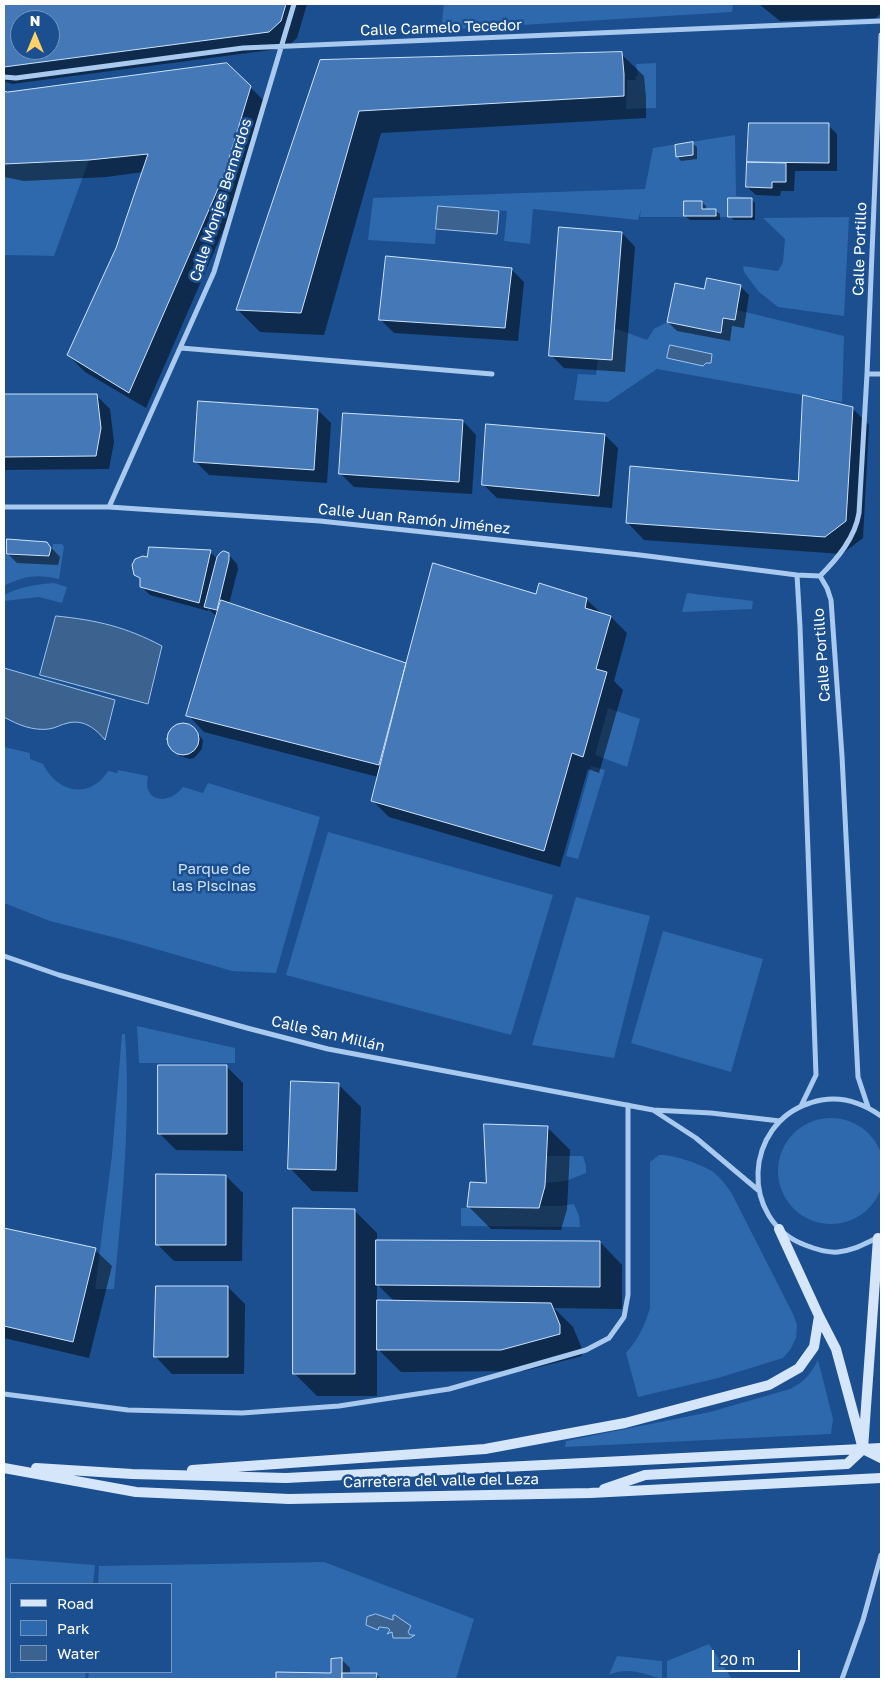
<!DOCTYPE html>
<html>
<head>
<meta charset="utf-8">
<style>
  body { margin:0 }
  #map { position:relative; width:885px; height:1683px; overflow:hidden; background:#1b4f8f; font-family:"Golos Text",sans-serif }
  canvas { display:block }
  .frame { position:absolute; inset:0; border:5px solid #fff; pointer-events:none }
  .legend { position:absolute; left:10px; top:1583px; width:162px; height:90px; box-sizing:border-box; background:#1b4f8f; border:1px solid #7695bc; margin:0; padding:6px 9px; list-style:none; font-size:15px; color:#fff }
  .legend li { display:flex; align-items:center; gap:10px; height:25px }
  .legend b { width:25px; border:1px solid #7695bc }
  .north { position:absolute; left:10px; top:10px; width:50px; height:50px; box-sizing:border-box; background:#1b4f8f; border:1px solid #7695bc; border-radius:50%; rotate:0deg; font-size:14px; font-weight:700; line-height:20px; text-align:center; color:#fff }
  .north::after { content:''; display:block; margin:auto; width:18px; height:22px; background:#ffd166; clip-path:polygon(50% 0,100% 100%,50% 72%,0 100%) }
  .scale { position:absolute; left:712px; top:1650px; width:88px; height:22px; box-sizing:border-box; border:2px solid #fff; border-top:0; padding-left:6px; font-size:15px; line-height:18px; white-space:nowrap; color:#fff; -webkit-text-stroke:4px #1b4f8f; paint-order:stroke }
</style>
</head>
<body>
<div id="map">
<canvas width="885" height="1683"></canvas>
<div class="frame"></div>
<ul class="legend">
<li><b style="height:6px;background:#d6e6fa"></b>Road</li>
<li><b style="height:14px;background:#2e69ad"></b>Park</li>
<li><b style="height:14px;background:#3c6290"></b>Water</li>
</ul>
<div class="north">N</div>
<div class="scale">20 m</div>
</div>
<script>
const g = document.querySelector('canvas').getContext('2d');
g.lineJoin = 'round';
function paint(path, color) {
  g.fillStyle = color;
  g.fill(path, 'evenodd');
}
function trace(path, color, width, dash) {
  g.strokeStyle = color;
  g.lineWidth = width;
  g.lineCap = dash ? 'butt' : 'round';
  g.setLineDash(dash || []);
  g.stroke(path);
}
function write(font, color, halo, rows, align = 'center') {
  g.font = font + ' "Golos Text",sans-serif';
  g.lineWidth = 5;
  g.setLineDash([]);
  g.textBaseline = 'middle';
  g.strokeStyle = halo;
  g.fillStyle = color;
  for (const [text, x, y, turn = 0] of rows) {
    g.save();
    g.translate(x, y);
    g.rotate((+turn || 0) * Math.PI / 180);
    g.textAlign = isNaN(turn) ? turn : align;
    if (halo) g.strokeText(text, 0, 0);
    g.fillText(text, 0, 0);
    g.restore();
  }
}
paint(new Path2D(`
  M444,4H733L732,12L441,30Z
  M656,63V108L626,109L627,80H636L635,76H638L636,64Z
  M735,135L736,196L752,198V217H640L641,209L638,220L533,209L530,244L504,241L507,211L438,206L435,244L368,240L373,198L645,189L653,148Z
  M89,160L54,256L4,255V164Z
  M849,217L844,316L778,307L759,292L744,272L743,266L778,271L783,262L785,239L763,218Z
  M737,310L844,336L842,402L657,369L608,402L574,400L578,374L596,375L598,359L614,328L647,340L654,329L667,322L721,333L723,318L735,320Z
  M53,544H62L64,547L59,579C36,574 24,576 4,586V547H5L6,555L51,557Z
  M54,583L67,587L62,603L39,597L4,601V595C19,587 37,584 54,583Z
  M687,593L753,601L752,609L682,612Z
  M608,708L640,719L627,767L595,755Z
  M4,747L30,753V759L43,764C57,793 90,800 108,771L117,773L118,770L148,776C142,802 168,806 183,787L203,793L208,783L320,817L276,973L232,971L128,941L50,921L4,903Z
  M591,766L605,770L578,859L566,856Z
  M328,832L553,895L511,1035L286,975Z
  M576,897L650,916L614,1058L532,1045Z
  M663,931L763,959L731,1072L631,1043Z
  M137,1026L235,1048V1063H139Z
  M122,1034H125C131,1119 122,1205 114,1289H95L112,1155Z
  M778 1171a53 53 0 1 1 106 0a53 53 0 1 1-106 0Z
  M659,1155C673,1154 700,1164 712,1171C720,1177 725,1184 731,1192L793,1314L797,1325L796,1338L790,1350L783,1358L718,1378L638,1397L626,1353C639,1338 644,1327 650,1308V1162Z
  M546,1156H583L586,1166V1173L566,1181L545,1183Z
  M574,1204L579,1216L580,1227L461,1226V1208H539L540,1206H560Z
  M818,1360L833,1419L831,1434L565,1447L566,1441L710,1412L790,1389C804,1382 811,1374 818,1360Z
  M4,1558L95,1565L93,1584H11V1672H86L85,1679H4Z
  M324,1562L474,1619L456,1679H88L89,1672H171V1584H98L99,1566Z
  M709,1644L732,1679H667V1661Z
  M617,1656L662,1661V1679C645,1674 627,1666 609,1675Z`), '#2e69ad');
const water = new Path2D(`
  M438,206L499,211L497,234L436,229Z
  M670,345L712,354L711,363H706L703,366L667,358Z
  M56,616C97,620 126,627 162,646L148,704L40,675Z
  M4,668L115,700L105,740C96,729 84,719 68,723C62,724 56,728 49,729C33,731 18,725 4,717Z
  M376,1614L393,1620V1615H395L411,1626L408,1632L410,1635H415L410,1638H393L392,1632L387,1634L390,1630L388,1628L379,1627L378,1630L366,1625L367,1617Z`);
paint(water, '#3c6290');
trace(water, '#9cc4f0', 1);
paint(new Path2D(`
  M4,4H307L297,38L286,48L12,84L4,81ZM20,20H50V50H20Z
  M759,4H881V13L876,18L780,21Z
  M621,54L644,76L646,98V118L381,133L324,335L260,332L238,310L321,61Z
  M227,64L267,104L240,192L146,408L85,372L68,355L117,249L143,172L106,177L24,181L4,177V93L7,94Z
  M751,125H828L837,134V171H795L794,191H781L780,196L756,195L747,187Z
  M692,143L697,147V159L681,161L677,156Z
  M751,199L755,203V220H734L729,216Z
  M702,202L706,206V210H715L720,214V220H690L685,216Z
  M622,233L635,247L625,372L564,368L551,355Z
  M511,269L524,282L518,341L394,333L381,320Z
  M740,286L749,295L744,328L732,326L730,341L677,331L668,322L705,290Z
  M4,395L97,396L110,409L114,442L109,469L4,470Z
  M852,408L869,425L863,538L842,554L644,540L628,523L799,483Z
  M318,410L331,423L327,483L209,475L196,462Z
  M463,421L476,435L472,494L354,487L341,474Z
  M605,435L618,448L612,508L497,498L484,485Z
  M47,543L60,557L58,565L17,563L8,554Z
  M210,552L218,559L228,554L237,564L238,569L229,604L407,664L536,595L586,599L602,614L611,617L627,633L614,681L623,690L599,773L588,769L560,867L389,817L372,800L378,777L204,732L188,715L218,616L215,615L208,609V611L150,595L141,586V580L135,574Z
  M180,725L190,726L193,728L203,740L202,749L194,758L190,759L180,756L172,748L168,739L172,730Z
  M227,1067L243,1083V1151L176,1150L159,1133Z
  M338,1084L361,1107L358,1192L312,1191L290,1168Z
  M547,1127L570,1150L567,1209L561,1230L491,1229L468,1206L487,1184Z
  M226,1176L243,1193L242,1261H174L157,1244Z
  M354,1210L377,1233V1241L600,1242L622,1265V1309L554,1308L573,1327L582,1349V1356L524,1371L401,1372L377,1348V1396H317L295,1374ZM377,1284L395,1302H377Z
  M4,1229L95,1250L112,1266L89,1358L4,1338Z
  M228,1287L245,1304L244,1374H172L156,1357Z
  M341,1659L350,1668V1674H376L381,1679H277V1673L332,1674Z`), '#0007');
const building = new Path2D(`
  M4,4H286L281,21L269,32L4,67ZM20,20H50V50H20Z
  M622,52L624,74V96L359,111L301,313L236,310L320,60Z
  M227,63L251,86L224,175L129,393L67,355L116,248L148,154L89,160L4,164V91L7,92Z
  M749,123H829V163L747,162Z
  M693,142V155L676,157L675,145Z
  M747,162L786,163V182H772V188L746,187Z
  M728,198H752V217H728Z
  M684,201H702V209H716V216H684Z
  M559,227L622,232L612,360L549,356Z
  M386,256L512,268L505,328L379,320Z
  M707,278L741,285L735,320L723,318L721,333L667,322L675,283L704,289Z
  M4,394H97L101,428L96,456L4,457Z
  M803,395L853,407L846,521L825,537L626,523L630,466L798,481Z
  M198,401L318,409L314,470L194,462Z
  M343,413L463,420L459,482L339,474Z
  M486,424L605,434L599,496L482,485Z
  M7,539L47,542L51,548L49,556L7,554Z
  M149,547L211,550L199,603L140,587V578L134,575L132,565L135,559L143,556L147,557Z
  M224,551L229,553V560L217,610L204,607L217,557L220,553Z
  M433,563L536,594L539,583L587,598L585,608L611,616L596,669L607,672L583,757L572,753L544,851L371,801L406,663Z
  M221,600L406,663L379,765L186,716Z
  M167 739a16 16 0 1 1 32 0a16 16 0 1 1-32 0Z
  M158,1065H227V1134H158Z
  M291,1081L339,1083L336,1170L288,1169Z
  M484,1124L548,1126L545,1186L539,1208L467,1207L470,1182L486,1183Z
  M156,1174L226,1175V1245H156Z
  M293,1208L355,1209V1374H293Z
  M4,1228L96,1248L73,1342L4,1326Z
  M376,1240L600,1241V1287L376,1285Z
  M156,1286H228V1357H154Z
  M377,1300L551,1303L560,1325V1334L501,1350H377Z
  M342,1658V1679H276V1672L331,1673V1659Z
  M342,1673H377L376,1679H342Z`);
paint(building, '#4478b7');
trace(building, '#cfe3fa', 1);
trace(new Path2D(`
  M4,77L16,78L243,48L881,21
  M181,348L492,374
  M867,374H881
  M4,507H109L320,521L640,555L797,575L820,576
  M109,507L214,272L294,4
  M797,575L800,627L816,1075L801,1106
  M820,576C837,559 855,538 859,513L867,374L881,35
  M820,576L827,588L831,600L842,756L858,1077L868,1107
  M4,956L59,975L247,1028L328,1049L653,1110L711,1113L780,1121
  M653,1110L696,1138L758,1190
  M877,1238C864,1244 852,1251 838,1252C827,1253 815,1249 805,1245C739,1220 744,1124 810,1103C836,1094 860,1101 881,1116
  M4,1394L128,1410L242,1413L339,1406L449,1389L586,1350L609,1338L624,1317L628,1295V1105
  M842,1679L863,1620L881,1555`), '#a9c9ee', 5);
trace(new Path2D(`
  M779,1229L819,1316L836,1349L863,1449L881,1458
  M4,1468L136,1492L289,1499L590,1493L881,1478
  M36,1468L132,1474L286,1478L881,1448
  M192,1470L485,1449L625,1423L769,1385L799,1368L814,1347L819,1316
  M604,1489L645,1475L847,1464L863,1449L878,1238`), '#d6e6fa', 10);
write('15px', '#fff', '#1b4f8f', [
  ["Calle Carmelo Tecedor",441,28,-2],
  ["Calle Monjes Bernardos",221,200,-72],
  ["Calle Portillo",860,249,-88],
  ["Calle Juan Ramón Jiménez",414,519,6],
  ["Calle Portillo",822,655,-94],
  ["Calle San Millán",328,1034,13],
  ["Carretera del valle del Leza",441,1481,-1]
]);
write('15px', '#cfe3fa', '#1b4f8f', [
  ["Parque de",214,869],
  ["las Piscinas",214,886]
]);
</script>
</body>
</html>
